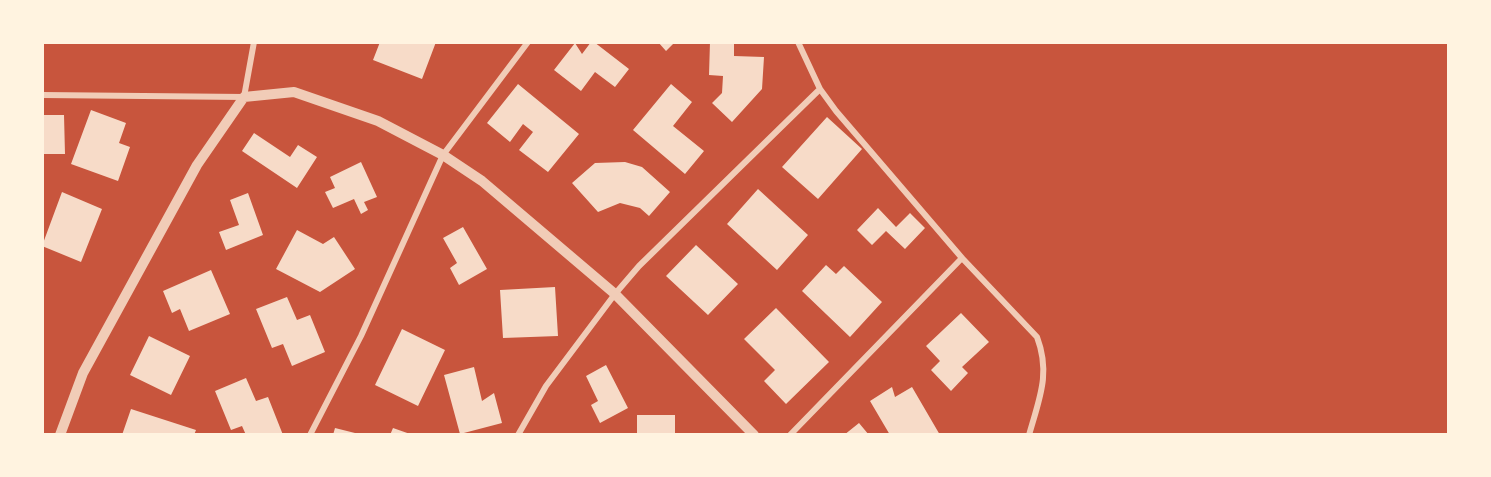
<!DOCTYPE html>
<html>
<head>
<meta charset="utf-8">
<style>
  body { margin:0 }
  #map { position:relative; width:1491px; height:477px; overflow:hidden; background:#c8553d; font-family:"Work Sans",sans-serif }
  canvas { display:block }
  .frame { position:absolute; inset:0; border:44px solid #fff3e0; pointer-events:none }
</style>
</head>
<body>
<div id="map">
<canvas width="1491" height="477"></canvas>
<div class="frame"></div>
</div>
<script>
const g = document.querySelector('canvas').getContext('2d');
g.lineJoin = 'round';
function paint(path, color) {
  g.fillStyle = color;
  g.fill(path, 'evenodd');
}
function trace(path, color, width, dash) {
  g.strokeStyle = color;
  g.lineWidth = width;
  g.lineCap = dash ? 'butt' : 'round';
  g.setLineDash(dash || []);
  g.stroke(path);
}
paint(new Path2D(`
  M380,42H436L422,79L373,60Z
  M591,42H594L629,69L615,87L595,72L581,91L554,70L575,43L582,54Z
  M658,42H675L666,51Z
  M710,42H734V56L764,57L762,89L732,122L712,103L722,93L723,76L709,75Z
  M518,84L579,134L548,172L519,150L533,132L523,124L510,142L487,123Z
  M671,84L692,102L673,126L704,151L685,174L633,130Z
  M91,110L126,123L119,143L130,147L118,181L71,164Z
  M42,115H64L65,154H42Z
  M827,117L862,149L818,199L782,167Z
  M254,133L290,157L298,145L317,157L297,188L242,151Z
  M361,162L377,197L364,202L368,210L361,214L354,199L333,208L325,192L335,188L330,177Z
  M625,162L642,167L670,192L649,216L640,208L620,203L598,212L572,183L595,163Z
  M758,189L808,235L777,270L727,224Z
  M62,192L102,209L81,262L42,246Z
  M248,193L263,235L226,250L219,232L239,225L230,200Z
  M878,208L896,227L910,213L925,228L905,249L886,231L872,245L857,230Z
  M463,227L487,269L459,285L450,268L457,263L443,238Z
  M297,230L323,244L334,237L355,269L320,292L276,269Z
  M696,245L738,284L708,315L666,276Z
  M826,265L836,274L844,266L882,302L850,337L802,291Z
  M211,270L230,314L189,331L180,309L172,313L163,291Z
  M555,287L558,336L503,338L500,290Z
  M287,297L297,320L310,315L325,352L292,366L283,344L272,348L256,309Z
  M776,308L829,362L786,404L764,381L775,370L744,339Z
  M961,313L989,342L962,367L968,373L951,391L931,370L940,361L926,346Z
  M402,329L445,350L418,406L375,385Z
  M149,336L190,356L171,395L130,375Z
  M606,365L628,408L600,423L591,405L598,401L586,376Z
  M474,367L482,401L494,393L502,423L460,434L444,375Z
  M246,378L256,401L268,397L283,435H246L242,426L231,430L215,391Z
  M892,387L895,397L912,387L940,435H890L870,401Z
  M131,409L196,430L194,435H122Z
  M637,415H675V435H637Z
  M859,423L869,435H844Z
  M335,428L359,434V435H333Z
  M393,428L413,435H390Z`), '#f7dbc8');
trace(new Path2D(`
  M798,42L820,89L836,111L962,258L1037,337C1051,374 1039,399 1029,435
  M42,95L244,97L254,42
  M310,435L361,336L443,155L528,42
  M518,435L546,386L615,294L639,266L820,89
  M790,435L962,258`), '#f1ccb7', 6);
trace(new Path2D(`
  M60,435L83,373L197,165L244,97L294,92L378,121L443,155L482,181L615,294L754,435`), '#f1ccb7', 10);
</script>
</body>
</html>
